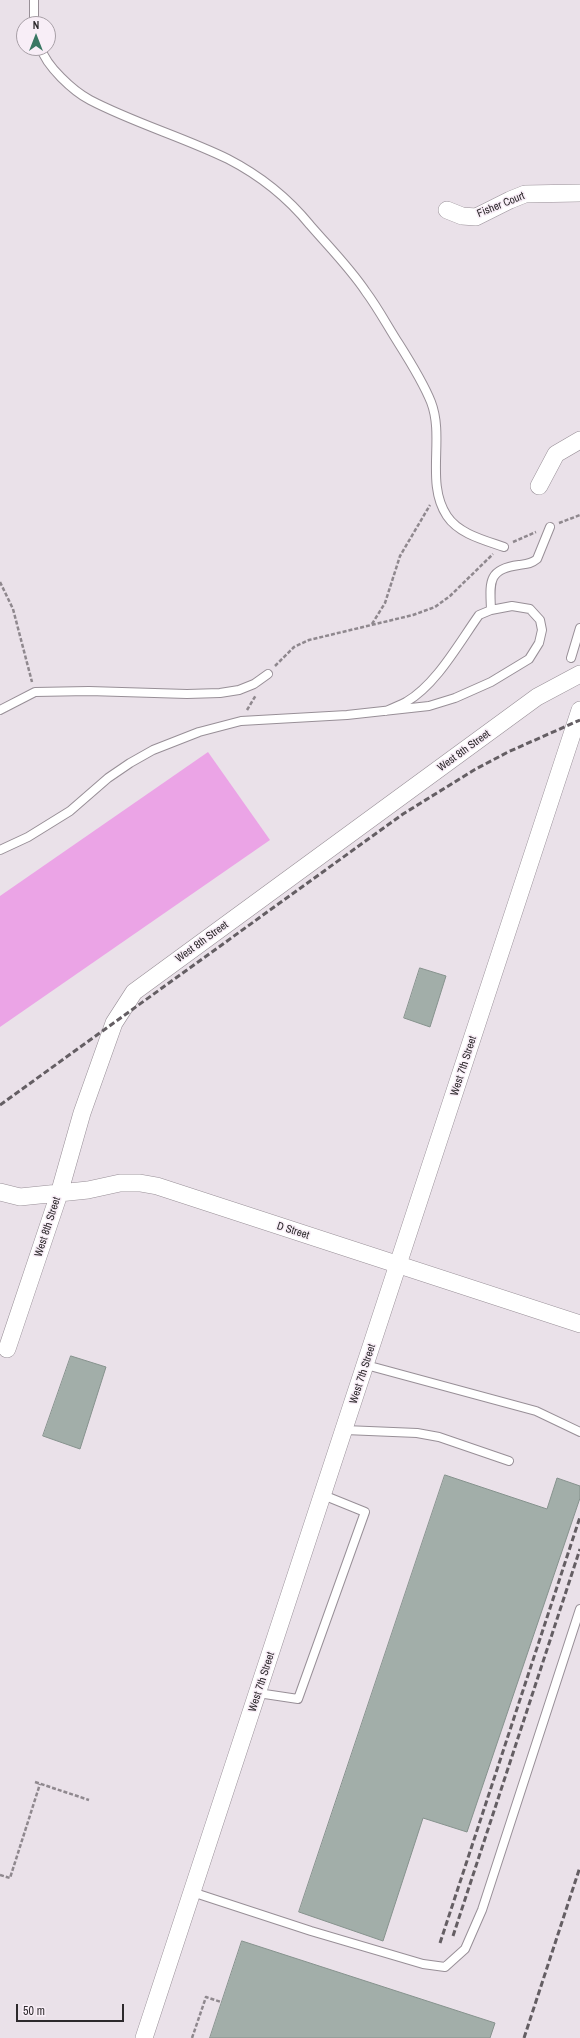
<!DOCTYPE html>
<html>
<head>
<meta charset="utf-8">
<style>
  body { margin:0 }
  #map { position:relative; width:580px; height:2038px; overflow:hidden; background:#eae1e9; font-family:"Archivo Narrow",sans-serif }
  canvas { display:block }
  .north { position:absolute; left:16px; top:16px; width:40px; height:40px; box-sizing:border-box; background:#f8eef7; border:1px solid #a79fa6; border-radius:50%; rotate:0deg; font-size:11px; font-weight:700; line-height:16px; text-align:center; color:#2d292c }
  .north::after { content:''; display:block; margin:auto; width:14px; height:18px; background:#397763; clip-path:polygon(50% 0,100% 100%,50% 72%,0 100%) }
  .scale { position:absolute; left:16px; top:2004px; width:108px; height:18px; box-sizing:border-box; border:2px solid #2d292c; border-top:0; padding-left:5px; font-size:12px; line-height:14px; white-space:nowrap; color:#2d292c; -webkit-text-stroke:3px #f8eef7; paint-order:stroke }
</style>
</head>
<body>
<div id="map">
<canvas width="580" height="2038"></canvas>
<div class="north">N</div>
<div class="scale">50 m</div>
</div>
<script>
const g = document.querySelector('canvas').getContext('2d');
g.lineJoin = 'round';
function paint(path, color) {
  g.fillStyle = color;
  g.fill(path, 'evenodd');
}
function trace(path, color, width, dash) {
  g.strokeStyle = color;
  g.lineWidth = width;
  g.lineCap = dash ? 'butt' : 'round';
  g.setLineDash(dash || []);
  g.stroke(path);
}
function write(font, color, halo, rows, align = 'center') {
  g.font = font + ' "Archivo Narrow",sans-serif';
  g.lineWidth = 3;
  g.setLineDash([]);
  g.textBaseline = 'middle';
  g.strokeStyle = halo;
  g.fillStyle = color;
  for (const [text, x, y, turn = 0] of rows) {
    g.save();
    g.translate(x, y);
    g.rotate((+turn || 0) * Math.PI / 180);
    g.textAlign = isNaN(turn) ? turn : align;
    if (halo) g.strokeText(text, 0, 0);
    g.fillText(text, 0, 0);
    g.restore();
  }
}
paint(new Path2D(`
  M208,752L270,840L0,1027V896Z`), '#eba4e6');
const building = new Path2D(`
  M420,968L446,976L430,1027L404,1018Z
  M71,1356L106,1367L80,1449L43,1436Z
  M445,1475L547,1509L557,1478L580,1486V1498L467,1832L423,1818L383,1941L299,1912Z
  M242,1941L495,2023L490,2038H210Z`);
paint(building, '#a2aea9');
trace(building, '#86928d', 1);
const lane = new Path2D(`
  M34,0V24
  M41,48C46,66 73,91 90,100C134,123 183,137 228,159C259,175 288,198 310,225C329,247 350,268 366,292C378,308 388,327 399,344C411,363 423,382 431,402C445,438 425,483 447,516C459,534 484,540 504,547
  M491,610C490,583 487,569 519,565C526,564 531,564 537,559L550,527
  M571,658L580,628
  M0,710L35,692L89,691L187,694L220,693L239,690L254,684L268,674
  M0,850L28,837L70,811L108,778L130,763L153,750L199,732L241,721L347,715L429,706L455,698L491,682L529,659L539,643L542,630L540,620L530,609L512,606L491,610L479,615C459,643 436,685 406,702C400,705 393,708 386,711
  M366,1365L536,1411L580,1432
  M345,1430L417,1433L439,1437L509,1461
  M258,1693L298,1699L365,1512L323,1495
  M192,1892L311,1931L423,1964L445,1967L465,1949L482,1910L580,1609`);
const street = new Path2D(`
  M447,210L462,216L476,217L510,200L525,194L580,193
  M539,486L556,454L580,440
  M0,1192L20,1197L88,1190L120,1183H140L157,1186L580,1324
  M7,1349L59,1194L82,1113L114,1023L134,992L537,697L580,674
  M144,2038L580,710`);
trace(lane, '#988f97', 10);
trace(street, '#988f97', 18);
trace(new Path2D(`
  M559,523L580,515
  M513,542L536,532
  M0,582L13,609L32,682
  M372,624L385,603L400,556L430,505
  M275,666L294,647L309,640L413,615L435,607L450,596L493,554
  M247,710L256,695
  M35,1782L89,1800
  M0,1875L10,1878L40,1784
  M192,2038L206,1997L221,2002`), '#8f888e', 2.5, [4, 2]);
trace(lane, '#fff', 8);
trace(street, '#fff', 17);
trace(new Path2D(`
  M0,1105L403,814L474,770L508,752L580,720
  M453,1936L580,1549
  M440,1943L580,1517
  M524,2038L580,1867`), '#645e63', 3, [6, 3]);
write('11px', '#2d292c', '#f8eef7', [
  ["Fisher Court",501,205,-22],
  ["West 8th Street",464,751,-36],
  ["West 8th Street",202,942,-36],
  ["West 7th Street",464,1066,-72],
  ["West 8th Street",48,1227,-72],
  ["D Street",293,1231,18],
  ["West 7th Street",363,1374,-72],
  ["West 7th Street",262,1682,-72]
]);
</script>
</body>
</html>
